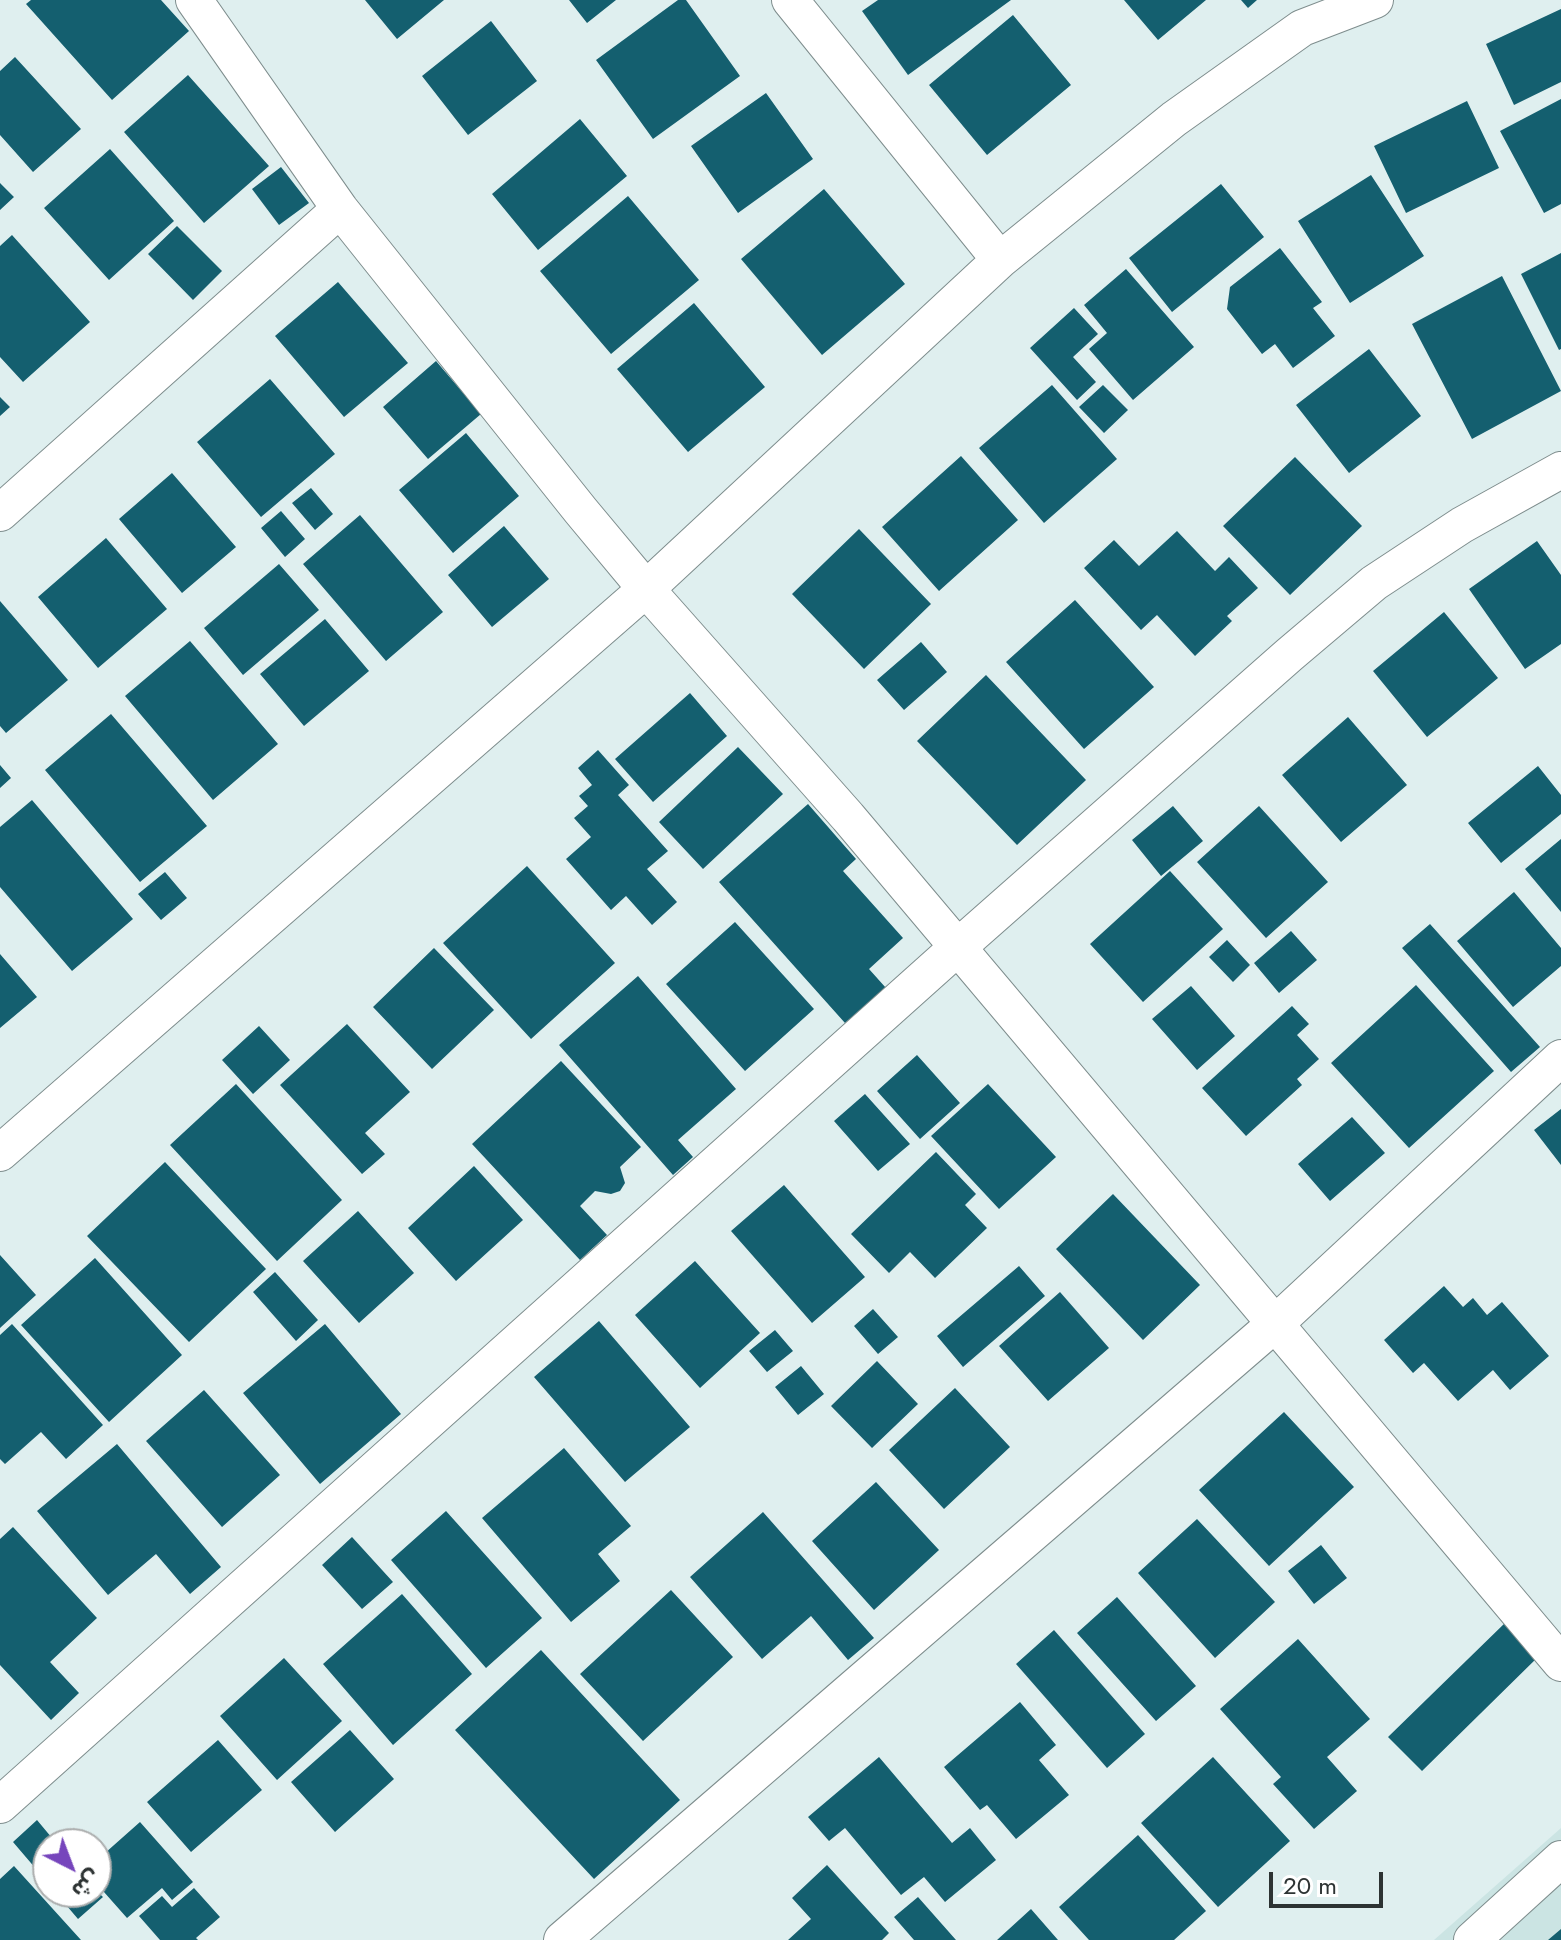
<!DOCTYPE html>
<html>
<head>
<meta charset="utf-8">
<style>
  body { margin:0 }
  #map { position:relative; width:1561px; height:1940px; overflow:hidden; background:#dfefef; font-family:Jost,"Noto Sans Arabic",sans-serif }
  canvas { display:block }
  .north { position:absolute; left:32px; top:1828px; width:80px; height:80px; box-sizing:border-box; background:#fff; border:2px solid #abadad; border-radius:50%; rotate:138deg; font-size:22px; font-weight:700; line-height:32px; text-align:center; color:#2d3333 }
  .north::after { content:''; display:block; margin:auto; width:28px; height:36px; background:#7645bc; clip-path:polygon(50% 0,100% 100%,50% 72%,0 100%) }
  .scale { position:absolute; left:1269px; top:1872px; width:114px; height:36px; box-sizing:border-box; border:4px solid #2d3333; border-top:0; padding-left:10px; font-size:24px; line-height:28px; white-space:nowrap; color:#2d3333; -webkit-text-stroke:6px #fff; paint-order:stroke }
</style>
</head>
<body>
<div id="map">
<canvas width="1561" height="1940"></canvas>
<div class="north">ش</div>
<div class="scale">20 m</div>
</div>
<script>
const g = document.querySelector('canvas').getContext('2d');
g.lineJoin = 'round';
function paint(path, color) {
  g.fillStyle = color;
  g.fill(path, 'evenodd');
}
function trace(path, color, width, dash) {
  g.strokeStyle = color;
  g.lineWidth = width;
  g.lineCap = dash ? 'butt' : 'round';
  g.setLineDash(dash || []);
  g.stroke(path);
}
paint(new Path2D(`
  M1561,1828V1940H1434Z`), '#cbe4e3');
paint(new Path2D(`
  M31,0H161L189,31L112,100L26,4Z
  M365,0H444L397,39Z
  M569,0H616L587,23Z
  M678,0H686L740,76L653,139L596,60Z
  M878,0H1011L908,75L862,11Z
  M1124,0H1206L1158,40Z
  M1241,0H1257L1248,8Z
  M1561,9V82L1514,105L1486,44Z
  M1013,15L1071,85L987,155L929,85Z
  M491,21L537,81L468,135L422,76Z
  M15,57L81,129L33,172L0,135V71Z
  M188,75L269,166L204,223L124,132Z
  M766,93L813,159L738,213L691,146Z
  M1561,99V204L1544,213L1500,131Z
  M1467,101L1499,168L1406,213L1374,146Z
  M580,119L627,176L538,250L492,194Z
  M110,149L174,221L109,280L44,208Z
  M281,167L309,203L279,225L252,189Z
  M1371,175L1424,256L1350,303L1298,221Z
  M0,183L14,197L0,210Z
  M1221,184L1264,237L1172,312L1129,258Z
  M824,189L905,284L822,355L741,259Z
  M628,196L699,280L611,354L540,271Z
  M177,226L222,271L193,300L148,254Z
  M12,235L90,322L23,382L0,357V246Z
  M1280,248L1322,302L1313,308L1335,336L1293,368L1275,344L1262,354L1227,309L1230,287Z
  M1561,253V349L1559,350L1521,274Z
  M1126,269L1194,347L1133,400L1089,349L1107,333L1084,305Z
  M1502,276L1561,391L1472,439L1412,324Z
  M338,282L408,363L344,417L275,336Z
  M694,303L765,387L688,452L617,369Z
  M1074,308L1098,334L1073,357L1096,382L1077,400L1030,348Z
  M1369,349L1421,416L1349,473L1296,405Z
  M436,361L481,414L428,459L383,407Z
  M270,379L335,454L261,517L197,442Z
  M1052,385L1117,459L1044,523L979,448Z
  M1103,385L1128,410L1104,433L1079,407Z
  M0,397L10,407L0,416Z
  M466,433L519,496L453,553L399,490Z
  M961,456L1018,520L939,591L882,527Z
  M1295,457L1362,526L1290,595L1223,526Z
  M172,473L236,547L182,593L119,519Z
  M311,488L333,514L315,530L292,503Z
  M281,511L305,539L285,557L261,528Z
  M360,515L443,612L386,661L303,564Z
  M504,526L549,579L492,627L448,575Z
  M859,529L931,604L864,669L792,594Z
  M1177,531L1215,571L1229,557L1258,588L1227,616L1232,621L1195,656L1157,615L1141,630L1084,568L1114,540L1139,566Z
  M106,538L167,609L98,668L38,597Z
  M1537,541L1561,575V644L1525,669L1469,589Z
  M279,564L319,610L243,675L204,628Z
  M1075,600L1154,687L1084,749L1006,662Z
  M0,601L68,680L6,733L0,726Z
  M1444,612L1498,678L1427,737L1373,671Z
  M325,619L369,671L304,726L260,674Z
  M190,641L278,744L213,800L125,696Z
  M921,642L947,672L904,710L877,680Z
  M986,675L1086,780L1017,845L917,741Z
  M690,693L727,736L653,802L615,759Z
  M111,714L207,826L140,882L45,770Z
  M1348,717L1407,785L1341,842L1282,775Z
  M738,747L783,794L703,869L659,822Z
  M598,750L629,785L618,795L668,851L647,869L677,902L652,925L626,896L611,910L566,859L591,837L574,818L588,806L579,796L592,785L578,768Z
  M0,765L11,778L0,788Z
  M1538,766L1561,795V814L1501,863L1468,823Z
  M32,800L133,919L72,971L0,887V827Z
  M808,804L856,859L843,871L903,938L869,969L886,988L845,1023L719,882Z
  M1173,806L1203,841L1161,876L1132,840Z
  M1259,806L1328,882L1266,938L1197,862Z
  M1561,839V912L1525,869Z
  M527,866L615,963L531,1039L443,943Z
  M1170,871L1223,929L1143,1002L1090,944Z
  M165,872L187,898L161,920L138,894Z
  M1514,892L1561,948V966L1513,1007L1457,941Z
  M735,922L814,1009L745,1071L666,984Z
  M1430,924L1540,1047L1511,1072L1402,948Z
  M1291,931L1317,960L1279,993L1254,963Z
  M1227,940L1250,965L1233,982L1209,957Z
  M434,948L494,1010L432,1069L373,1007Z
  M0,954L37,997L0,1028Z
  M638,976L736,1089L678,1140L693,1157L673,1175L559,1045Z
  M1416,985L1494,1071L1409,1148L1331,1063Z
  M1191,986L1235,1036L1197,1070L1152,1019Z
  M1292,1006L1309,1024L1297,1035L1319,1059L1297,1079L1302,1085L1246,1136L1202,1088Z
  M347,1024L410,1092L365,1133L385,1154L362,1174L280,1085Z
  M259,1026L290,1060L253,1094L222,1060Z
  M917,1055L960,1103L920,1139L877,1091Z
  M561,1061L641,1147L620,1167L625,1183L620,1191L611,1194L595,1191L580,1206L607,1235L580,1260L472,1144Z
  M236,1084L342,1200L277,1261L170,1145Z
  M988,1084L1056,1157L999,1209L931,1136Z
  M865,1094L910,1144L878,1171L834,1121Z
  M1561,1109V1165L1534,1130Z
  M1352,1117L1385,1153L1330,1201L1298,1164Z
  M936,1152L976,1194L965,1205L987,1228L935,1278L910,1252L889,1273L851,1234Z
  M165,1162L266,1269L189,1342L87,1236Z
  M474,1166L523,1220L456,1281L408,1228Z
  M784,1185L865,1277L812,1323L731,1231Z
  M1113,1194L1200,1285L1143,1340L1056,1249Z
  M358,1211L414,1273L359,1323L303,1261Z
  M0,1255L36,1295L0,1328Z
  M95,1258L182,1355L109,1422L21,1325Z
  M695,1261L760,1333L700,1388L635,1315Z
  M1019,1266L1045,1296L963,1367L937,1336Z
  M275,1272L318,1320L296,1341L253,1292Z
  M1444,1286L1463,1307L1473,1298L1487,1315L1502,1302L1549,1356L1510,1390L1493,1370L1458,1401L1424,1363L1413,1373L1384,1340Z
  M1060,1292L1109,1348L1048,1401L999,1346Z
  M873,1309L898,1337L878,1354L854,1326Z
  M599,1321L690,1427L625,1482L534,1377Z
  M12,1324L103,1425L66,1459L41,1432L5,1464L0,1459V1335Z
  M325,1324L401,1414L320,1484L243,1393Z
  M775,1330L793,1351L767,1372L749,1351Z
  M877,1361L918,1404L872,1448L831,1406Z
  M801,1366L824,1394L798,1415L775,1387Z
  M955,1388L1010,1447L944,1509L889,1450Z
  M204,1390L280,1475L222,1527L146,1441Z
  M1284,1412L1354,1487L1269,1566L1199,1490Z
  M117,1444L221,1567L190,1594L156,1554L108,1595L37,1511Z
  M564,1448L631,1526L598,1554L620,1581L571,1622L482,1518Z
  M876,1482L939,1550L874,1610L812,1541Z
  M446,1511L542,1618L486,1668L391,1560Z
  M763,1512L874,1638L848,1660L811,1616L762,1659L690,1577Z
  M1197,1519L1275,1602L1215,1658L1138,1573Z
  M13,1527L97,1618L50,1662L79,1693L51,1720L0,1665V1539Z
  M352,1537L393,1582L362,1609L322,1565Z
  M1321,1545L1347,1578L1314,1604L1288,1571Z
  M671,1590L733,1657L643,1741L580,1674Z
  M402,1594L472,1674L393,1745L323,1664Z
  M1117,1597L1196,1686L1156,1721L1077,1633Z
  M1507,1621L1540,1655L1422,1771L1388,1737Z
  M1054,1630L1145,1734L1107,1768L1016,1664Z
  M1298,1639L1370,1719L1327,1757L1357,1791L1314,1829L1273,1784L1281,1777L1220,1709Z
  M541,1650L680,1800L594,1879L455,1730Z
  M284,1658L342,1721L277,1780L220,1716Z
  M1020,1702L1056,1745L1039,1760L1069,1795L1016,1839L987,1805L980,1810L944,1767Z
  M350,1730L394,1779L335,1832L291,1782Z
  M218,1740L262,1790L191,1852L147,1802Z
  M879,1757L952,1843L970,1828L996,1860L945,1902L924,1877L901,1895L845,1828L829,1841L808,1817Z
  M1213,1757L1290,1841L1218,1907L1141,1823Z
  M37,1820L57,1844H48V1883L13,1842Z
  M140,1822L193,1882L172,1900L162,1888L127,1918L96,1883V1861Z
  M1138,1835L1206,1911L1174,1940H1089L1059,1907Z
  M827,1865L889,1933L882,1940H788L811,1919L792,1898Z
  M14,1866L81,1940H0V1879Z
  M194,1888L220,1917L196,1938L198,1940H160L139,1916L162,1896L172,1907Z
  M55,1892H98L103,1897L78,1919Z
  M918,1897L956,1940H914L894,1917Z
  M1031,1909L1058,1940H997Z
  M1561,1929V1940H1548Z`), '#145f6f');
const minor = new Path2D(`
  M194,0L340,209L581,511L646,589L848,817L1561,1663
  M790,0L1000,260
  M0,513L340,209
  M0,1153L646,589L1000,260L1174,119L1302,28L1375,0
  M0,1805L958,947L1289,655L1374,583L1462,525L1561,470
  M562,1940L1276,1323L1561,1058
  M1472,1940L1561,1859`);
trace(minor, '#7e8d8d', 38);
trace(minor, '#fff', 36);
</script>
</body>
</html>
